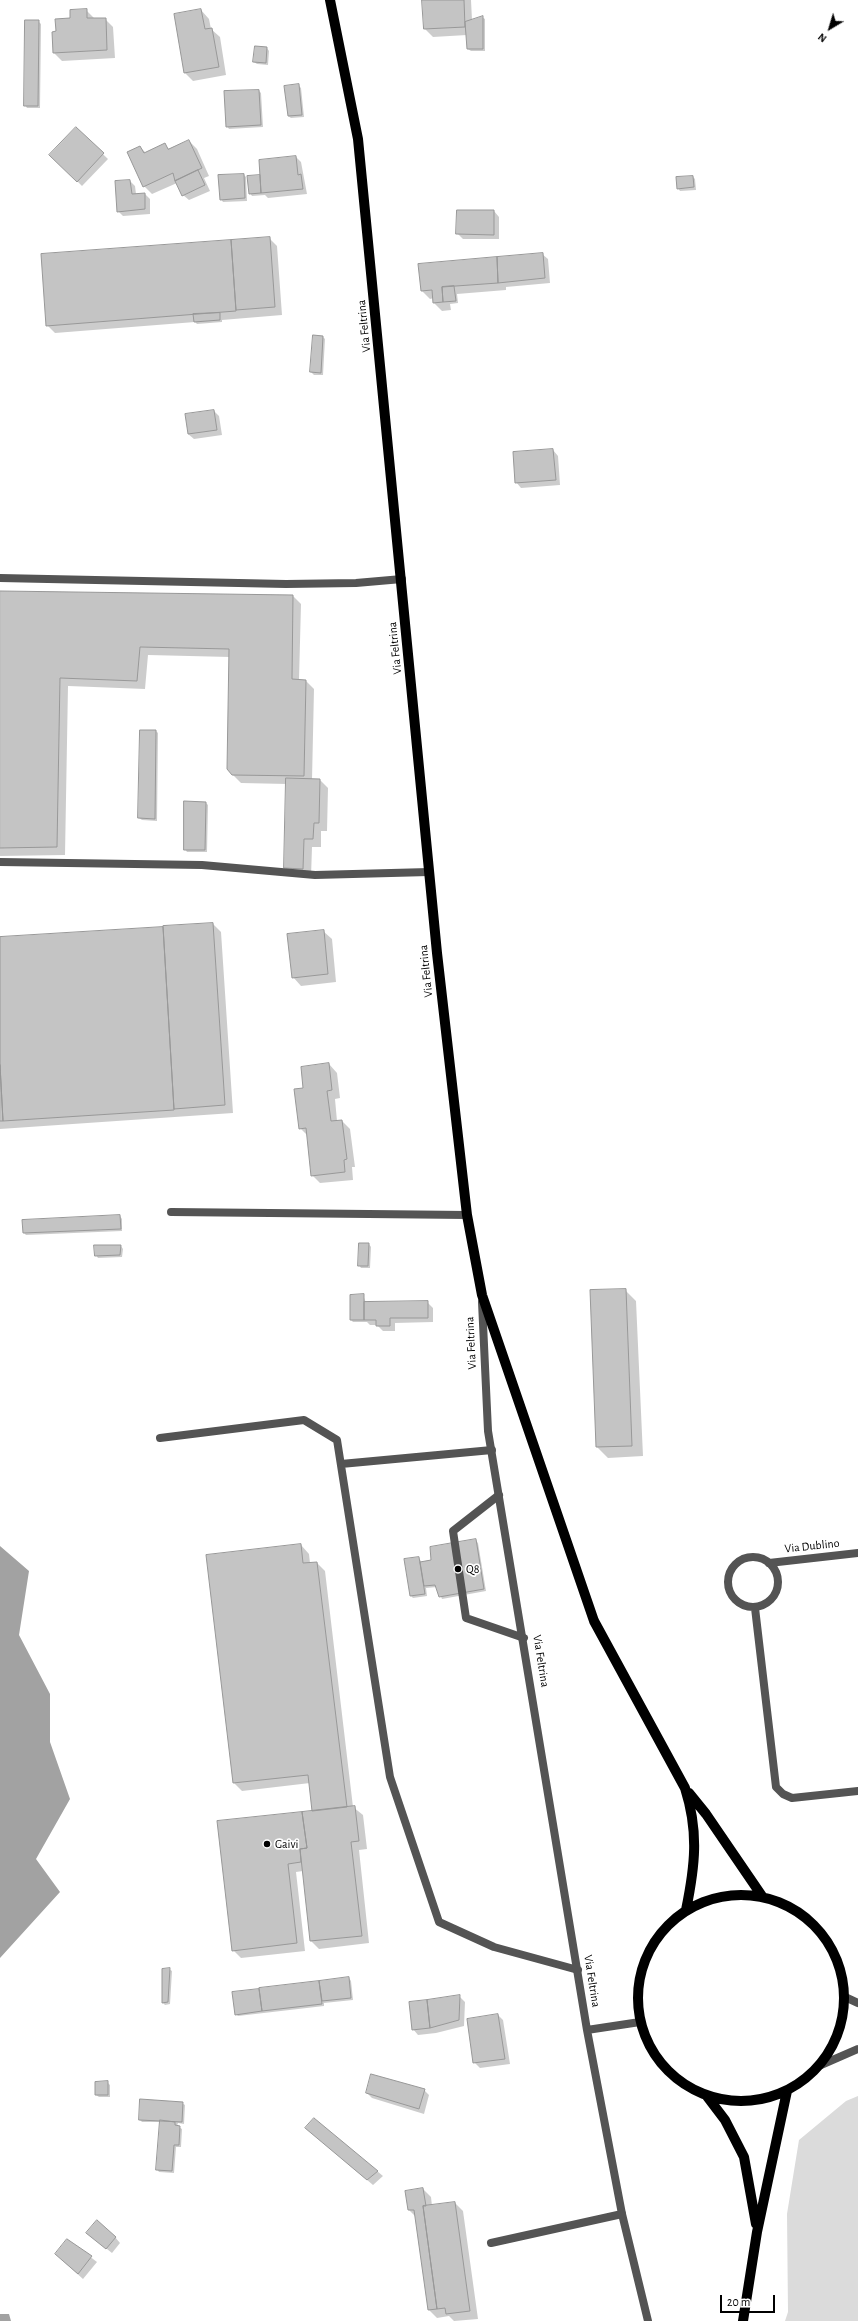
<!DOCTYPE html>
<html>
<head>
<meta charset="utf-8">
<style>
  body { margin:0 }
  #map { position:relative; width:858px; height:2321px; overflow:hidden; background:#fff; font-family:"Alegreya Sans",sans-serif }
  canvas { display:block }
  .north { position:absolute; left:810px; top:8px; width:40px; height:40px; -webkit-text-stroke:3px #fff; paint-order:stroke; rotate:218deg; font-size:11px; font-weight:700; line-height:16px; text-align:center; color:#000 }
  .north::after { content:''; display:block; margin:auto; width:14px; height:18px; background:#000; clip-path:polygon(50% 0,100% 100%,50% 72%,0 100%) }
  .scale { position:absolute; left:720px; top:2295px; width:55px; height:18px; box-sizing:border-box; border:2px solid #000; border-top:0; padding-left:5px; font-size:12px; line-height:14px; white-space:nowrap; color:#000; -webkit-text-stroke:3px #fff; paint-order:stroke }
</style>
</head>
<body>
<div id="map">
<canvas width="858" height="2321"></canvas>
<div class="north">N</div>
<div class="scale">20 m</div>
</div>
<script>
const g = document.querySelector('canvas').getContext('2d');
g.lineJoin = 'round';
function paint(path, color) {
  g.fillStyle = color;
  g.fill(path, 'evenodd');
}
function trace(path, color, width, dash) {
  g.strokeStyle = color;
  g.lineWidth = width;
  g.lineCap = dash ? 'butt' : 'round';
  g.setLineDash(dash || []);
  g.stroke(path);
}
function write(font, color, halo, rows, align = 'center') {
  g.font = font + ' "Alegreya Sans",sans-serif';
  g.lineWidth = 3.5;
  g.setLineDash([]);
  g.textBaseline = 'middle';
  g.strokeStyle = halo;
  g.fillStyle = color;
  for (const [text, x, y, turn = 0] of rows) {
    g.save();
    g.translate(x, y);
    g.rotate((+turn || 0) * Math.PI / 180);
    g.textAlign = isNaN(turn) ? turn : align;
    if (halo) g.strokeText(text, 0, 0);
    g.fillText(text, 0, 0);
    g.restore();
  }
}
paint(new Path2D(`
  M858,2096V2321H785L788,2312L787,2214L799,2140L846,2101Z`), '#dbdbdb');
paint(new Path2D(`
  M0,1546L29,1571L19,1635L50,1694V1742L70,1799L36,1859L60,1892L0,1958Z
  M0,2314H9L11,2321H0Z`), '#a2a2a2');
paint(new Path2D(`
  M423,0H471L472,20L482,17L485,19V51H471L468,49L467,35L433,37L425,29Z
  M86,10L95,19H105L113,27L115,58L62,61L54,53L57,32L71,19Z
  M201,10L209,19L211,29L220,37L226,75L193,81L185,73Z
  M38,21L41,24L40,108H27L25,105Z
  M256,47L267,48L269,51L268,65L257,64L254,62Z
  M298,85L301,88L304,117L291,118L288,116L285,87Z
  M259,91L261,93L263,127L229,129L227,126Z
  M76,128L108,159L82,186L51,155Z
  M189,141L197,149L209,176L204,178L210,191L189,200L183,195L177,183L152,194L144,186L140,147L146,153L165,145L170,150Z
  M296,157L301,162L307,194L268,198L265,195L252,196L250,193L261,176Z
  M244,175L246,177L247,201L223,202L221,199Z
  M693,177L695,179L696,190L680,191L678,188Z
  M130,181L135,186L136,194H145L150,199V214L123,216L118,211Z
  M494,211L499,217V239H463L457,233Z
  M269,238L277,246L282,315L222,320V322L197,324L195,322L55,333L47,325L42,255Z
  M542,254L548,259L550,283L506,287V290L457,294L458,303L450,304L451,310L442,311L434,303V298L430,299L422,291Z
  M314,336L323,337L325,339L323,375H314L311,372Z
  M214,411L219,416L222,435L194,439L188,434Z
  M553,450L558,456L560,485L521,488L516,482Z
  M0,592L293,596L301,604L299,680L306,681L314,689L312,780H320L328,788L327,831H321V847H312L311,877L293,876L285,868L287,784L241,783L233,775L230,657L148,655L145,689L68,686L65,855L0,856Z
  M156,731L158,733L157,821L142,820L139,818Z
  M206,803L208,805L207,852H187L185,849Z
  M213,924L221,932L233,1113L0,1129V938Z
  M323,931L332,939L336,982L301,986L293,977Z
  M329,1064L337,1073L340,1098L335,1099L337,1121H342L350,1129L355,1167H352L353,1180L320,1183L312,1175L308,1136L300,1128Z
  M120,1216L122,1219V1231L26,1235L24,1233Z
  M369,1244L371,1247L370,1268H361L359,1265Z
  M95,1246H121L123,1249L122,1257L98,1258L96,1255Z
  M625,1290L636,1301L643,1456L608,1458L597,1447Z
  M363,1295L366,1303L427,1302L433,1308V1322L395,1323V1331H383L377,1325H370L367,1322H353L351,1320Z
  M476,1541L478,1543L486,1591L442,1599L437,1587L426,1588L427,1596L413,1598L411,1596L406,1560L419,1558L422,1563L432,1561Z
  M301,1545L309,1554L310,1563H317L325,1571L353,1807L363,1815L367,1849L359,1850L369,1943L319,1949L311,1941L303,1871L296,1872L305,1951L241,1958L233,1950L313,1812L310,1783L242,1791L234,1783Z
  M169,1969L172,1971L170,2004L165,2005L163,2003V1970Z
  M349,1978L351,1981L353,2000L324,2003V2006L238,2016L236,2014L233,1993Z
  M459,1996L465,2002L464,2026L436,2033L418,2035L413,2029Z
  M498,2015L503,2020L510,2064L480,2068L474,2062Z
  M107,2082L110,2085V2097H99L96,2095Z
  M424,2090L429,2095L424,2114L372,2098L367,2093Z
  M182,2103L185,2105L184,2124L178,2123L177,2126L182,2129L181,2147H176L174,2173L159,2172L157,2169L161,2122H142L140,2120Z
  M312,2133L377,2171L383,2176L373,2185Z
  M423,2189L431,2197L432,2206L455,2203L463,2211L478,2319L454,2321L449,2316L437,2318L429,2310L416,2217L409,2210Z
  M115,2237L120,2243L112,2253L93,2238Z
  M68,2240L97,2262L83,2279L62,2260Z`), '#0003');
const building = new Path2D(`
  M422,0H464L465,27L424,29Z
  M87,9V18H106L107,50L53,53L52,32L56,31L55,19L70,18V10Z
  M201,9L205,29L212,28L219,67L184,73L174,14Z
  M483,16V49H467L465,22Z
  M25,20H39L38,106H24Z
  M255,46L267,47L266,63L253,62Z
  M299,84L302,115L288,116L284,86Z
  M259,90L261,125L226,127L224,91Z
  M76,127L104,153L77,182L49,155Z
  M189,140L202,168L175,181L173,173L143,187L127,152L140,146L144,153L165,143L168,149Z
  M296,156L298,175L301,174L303,189L261,193L259,160Z
  M198,170L205,185L182,196L175,181Z
  M244,174L245,198L220,200L218,175Z
  M260,175L261,193L249,194L247,176Z
  M693,176L694,187L677,189L676,177Z
  M130,180L132,194L145,193V209L117,212L115,181Z
  M457,210H494V235L456,234Z
  M270,237L275,307L236,310L231,240Z
  M231,240L236,311L46,326L41,254Z
  M543,253L545,278L498,283L497,257Z
  M497,257L498,283L442,287L443,302L433,303L432,290L421,291L418,264Z
  M454,286L456,301L443,302L442,287Z
  M220,313V320L194,322L193,314Z
  M313,335L323,336L321,373L310,372Z
  M214,410L217,430L188,434L185,414Z
  M553,449L556,480L515,483L513,452Z
  M0,591L293,595L292,679L306,680L304,776L232,775L227,769L229,649L140,647L137,681L60,678L57,847L0,848Z
  M140,730H156L155,819L138,818Z
  M286,778L320,779L319,823H314L313,839H304L303,869L284,868Z
  M184,801L206,802L205,850H184Z
  M213,923L225,1105L174,1109L163,926Z
  M163,927L174,1110L3,1121L0,1065V937Z
  M324,930L328,974L292,978L287,934Z
  M329,1063L332,1090L327,1091L331,1121L342,1120L347,1159L344,1160L345,1172L311,1176L306,1128L299,1129L294,1089L303,1088L301,1067Z
  M0,1065L3,1121H0Z
  M120,1215L121,1229L23,1233L22,1220Z
  M359,1243H369L368,1266H358Z
  M94,1245H121L120,1255L95,1256Z
  M626,1289L632,1446L596,1447L590,1290Z
  M364,1294V1320H350V1295Z
  M428,1301V1318H390V1326H376V1320H364V1302Z
  M476,1539L484,1589L439,1597L435,1585L424,1586L420,1562L431,1560L430,1547Z
  M301,1544L303,1563L317,1562L347,1807L312,1811L308,1775L233,1783L206,1555Z
  M419,1557L425,1594L410,1596L404,1559Z
  M355,1806L359,1841L351,1842L362,1936L310,1941L300,1849L307,1848L302,1812Z
  M302,1812L307,1848L300,1849L301,1862L288,1864L297,1943L232,1951L217,1821Z
  M170,1968L168,2002L162,2003V1969Z
  M349,1977L351,1998L322,2001L319,1981Z
  M319,1981L322,2004L262,2011L259,1988Z
  M259,1989L262,2011L235,2015L232,1992Z
  M460,1995L459,2020L430,2028L427,2000Z
  M427,2000L430,2028L412,2030L409,2002Z
  M498,2014L505,2059L473,2063L467,2019Z
  M371,2074L425,2089L419,2109L366,2093Z
  M108,2081V2095H95V2082Z
  M140,2099L183,2102L182,2122L139,2120Z
  M314,2118L378,2171L367,2180L305,2128Z
  M160,2120L175,2122V2125L180,2126L179,2145H174L172,2171L156,2170Z
  M423,2188L426,2206H423L437,2309L428,2310L414,2210H408L405,2191Z
  M455,2202L470,2311L446,2314L445,2308L437,2309L423,2206Z
  M97,2220L116,2237L106,2249L86,2233Z
  M67,2239L92,2256L78,2274L55,2254Z`);
paint(building, '#c4c4c4');
trace(building, '#989898', 1);
trace(new Path2D(`
  M0,578L286,584L356,583L402,579
  M0,862L202,865L315,875L429,872
  M171,1212L467,1215
  M160,1438L304,1420L337,1440L390,1777L439,1922L494,1947L578,1970
  M341,1464L492,1450
  M499,1495L453,1531L466,1618L524,1638
  M728 1582a25 25 0 1 1 50 0a25 25 0 1 1-50 0Z
  M755,1608L776,1787L783,1794L792,1798L858,1791
  M491,2243L622,2214`), '#545454', 8);
trace(new Path2D(`
  M482,1302L488,1431L587,2030L622,2214L648,2321
  M769,1563L858,1553
  M845,1997L858,2003
  M587,2030L640,2022
  M821,2065L858,2049`), '#545454', 8);
trace(new Path2D(`
  M330,0L358,139L437,953L467,1215L482,1295L594,1621L685,1788C699,1832 695,1866 686,1910
  M689,1793L706,1814L762,1896
  M638 1998a103 103 0 1 1 206 0a103 103 0 1 1-206 0Z
  M706,2095L725,2120L744,2157L756,2224
  M743,2321L757,2232L787,2091`), '#000', 10);
for (const [x, y, r, color] of [
  [458,1569,4,"#000"],
  [267,1844,4,"#000"]
]) {
  const dot = new Path2D();
  dot.arc(x, y, r, 0, 2 * Math.PI);
  g.fillStyle = color;
  g.fill(dot);
  trace(dot, '#fff', 1.5);
}
write('12px', '#000', '#fff', [
  ["Via Feltrina",364,326,-96],
  ["Via Feltrina",395,648,-96],
  ["Via Feltrina",426,971,-96],
  ["Via Feltrina",471,1343,-93],
  ["Via Dublino",812,1546,-6],
  ["Via Feltrina",541,1661,81],
  ["Via Feltrina",592,1981,81]
]);
write('12px', '#000', '#fff', [
  ["Q8",466,1569],
  ["Gaivi",275,1844]
], 'left');
</script>
</body>
</html>
